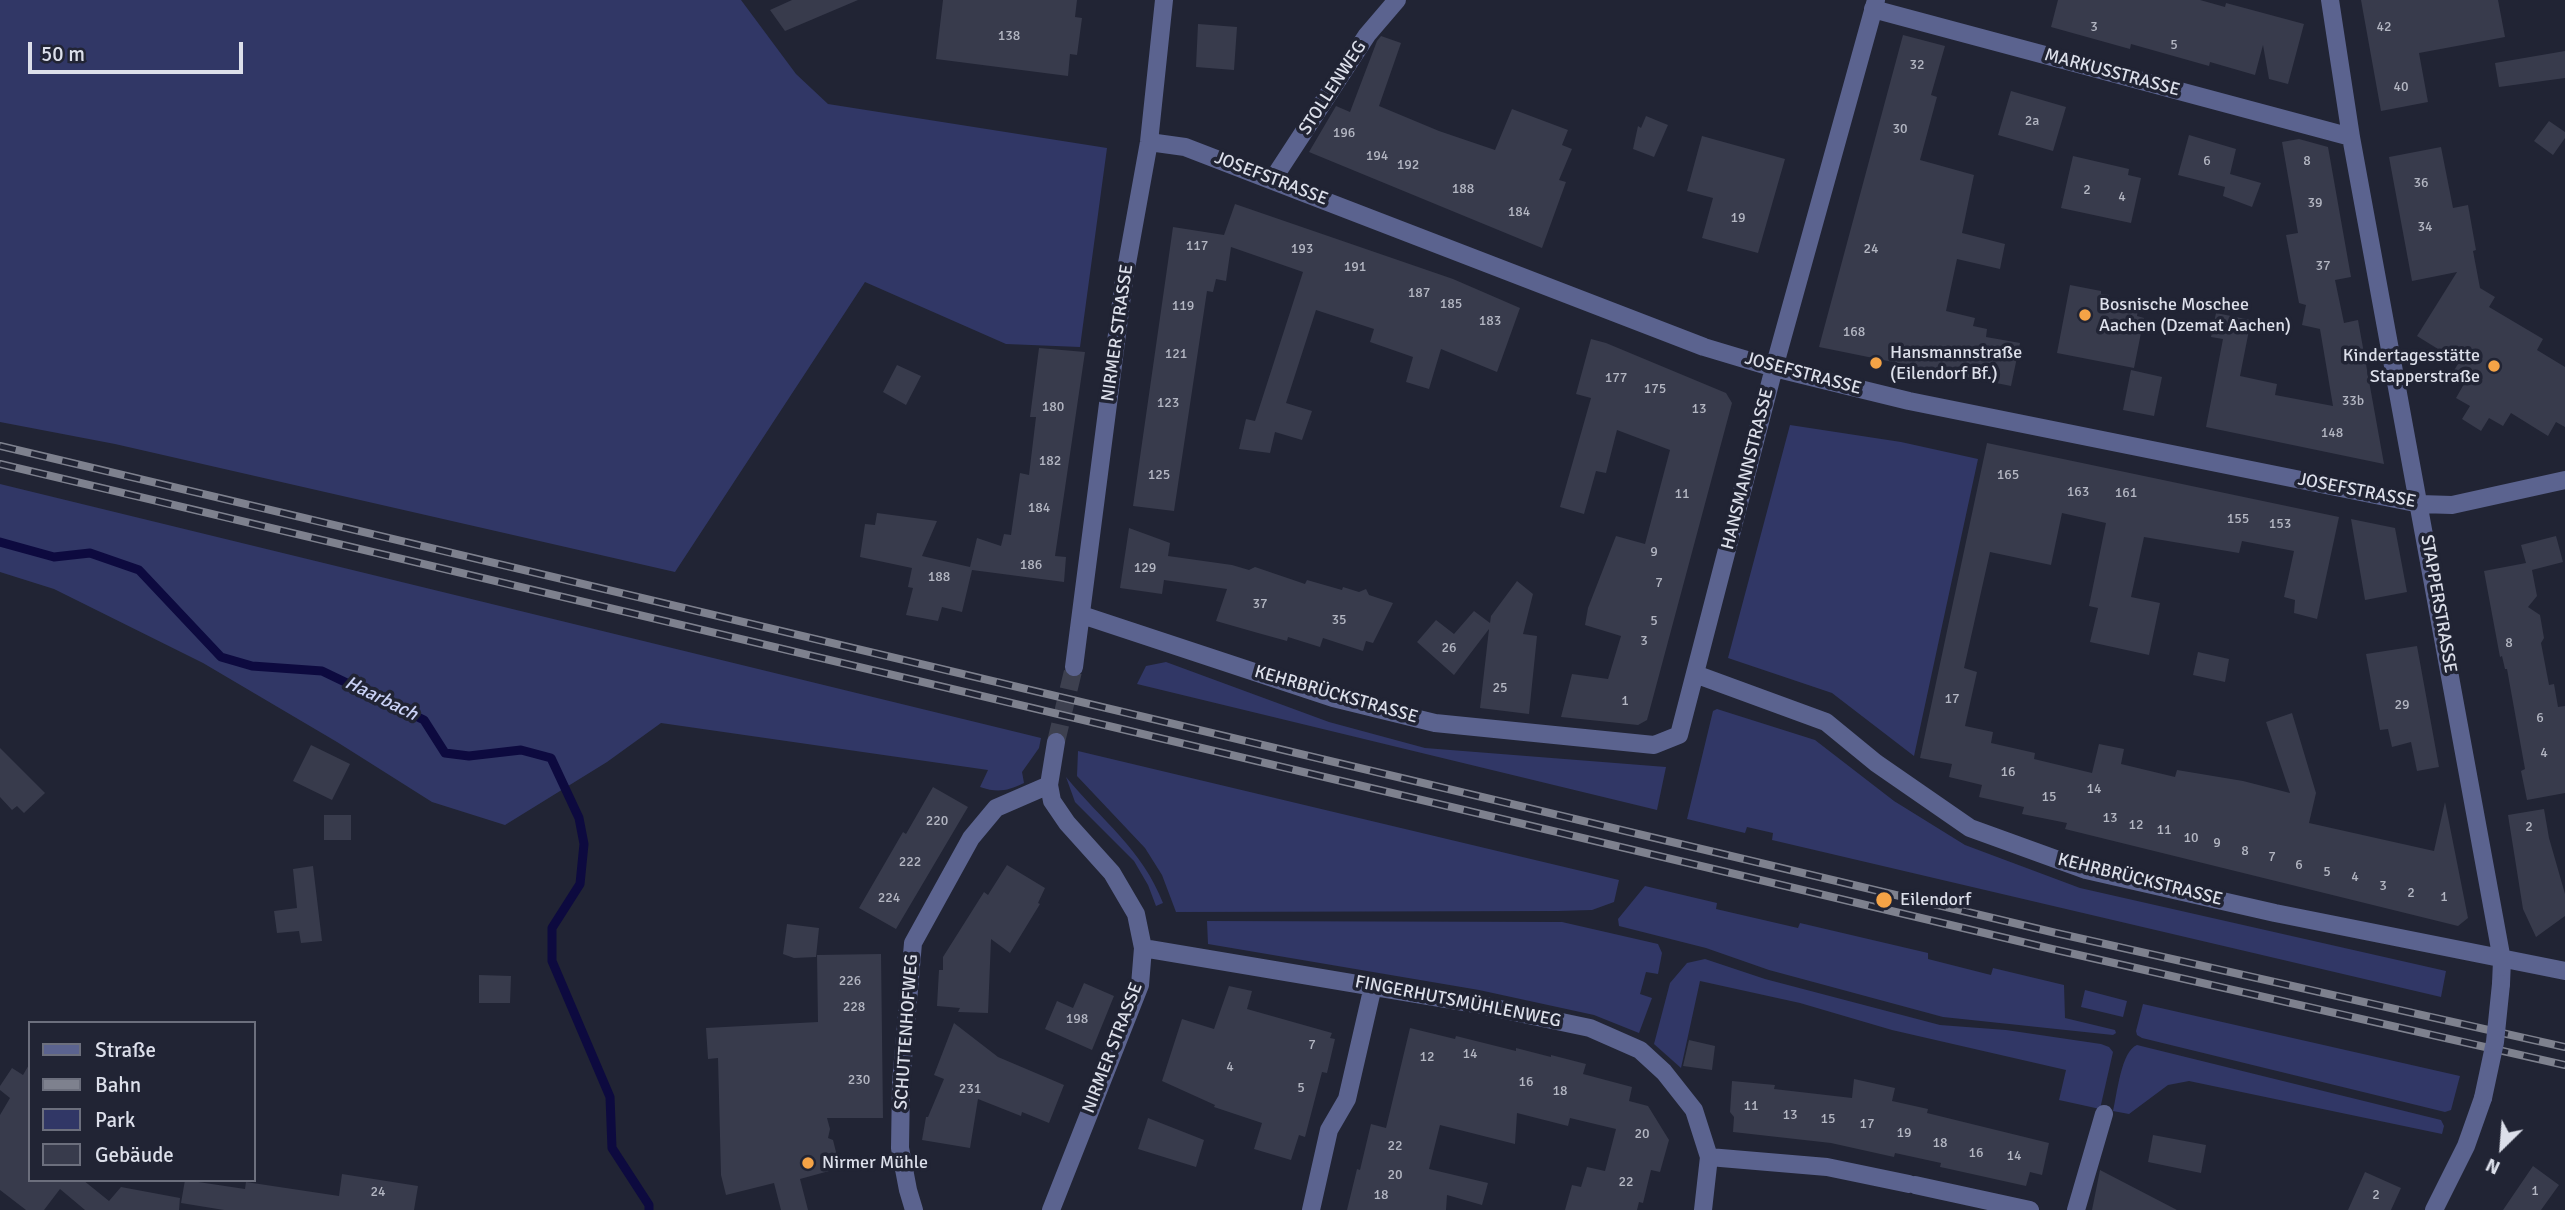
<!DOCTYPE html>
<html>
<head>
<meta charset="utf-8">
<style>
  body { margin:0 }
  #map { position:relative; width:2565px; height:1210px; overflow:hidden; background:#212434; font-family:Signika,sans-serif }
  canvas { display:block }
  .legend { position:absolute; left:28px; top:1021px; width:228px; height:161px; box-sizing:border-box; background:#212434; border:2px solid #6c6f7d; margin:0; padding:9px 12px; list-style:none; font-size:21px; color:#dcdfea }
  .legend li { display:flex; align-items:center; gap:14px; height:35px }
  .legend b { width:35px; border:2px solid #6c6f7d }
  .north { position:absolute; left:2467px; top:1112px; width:70px; height:70px; -webkit-text-stroke:5px #212434; paint-order:stroke; rotate:205deg; font-size:19px; font-weight:700; line-height:28px; text-align:center; color:#dcdfea }
  .north::after { content:''; display:block; margin:auto; width:24px; height:32px; background:#dcdfea; clip-path:polygon(50% 0,100% 100%,50% 72%,0 100%) }
  .scale { position:absolute; left:28px; top:42px; width:215px; height:32px; box-sizing:border-box; border:4px solid #dcdfea; border-top:0; padding-left:9px; font-size:21px; line-height:24px; white-space:nowrap; color:#dcdfea; -webkit-text-stroke:5px #212434; paint-order:stroke }
</style>
</head>
<body>
<div id="map">
<canvas width="2565" height="1210"></canvas>
<ul class="legend">
<li><b style="height:9px;background:#5b638f"></b>Straße</li>
<li><b style="height:9px;background:#7e818e"></b>Bahn</li>
<li><b style="height:19px;background:#313766"></b>Park</li>
<li><b style="height:19px;background:#383b4c"></b>Gebäude</li>
</ul>
<div class="north">N</div>
<div class="scale">50 m</div>
</div>
<script>
const g = document.querySelector('canvas').getContext('2d');
g.lineJoin = 'round';
function paint(path, color) {
  g.fillStyle = color;
  g.fill(path, 'evenodd');
}
function trace(path, color, width, dash) {
  g.strokeStyle = color;
  g.lineWidth = width;
  g.lineCap = dash ? 'butt' : 'round';
  g.setLineDash(dash || []);
  g.stroke(path);
}
function write(font, color, halo, rows, align = 'center') {
  g.font = font + ' Signika,sans-serif';
  g.lineWidth = 7;
  g.setLineDash([]);
  g.textBaseline = 'middle';
  g.strokeStyle = halo;
  g.fillStyle = color;
  for (const [text, x, y, turn = 0] of rows) {
    g.save();
    g.translate(x, y);
    g.rotate((+turn || 0) * Math.PI / 180);
    g.textAlign = isNaN(turn) ? turn : align;
    if (halo) g.strokeText(text, 0, 0);
    g.fillText(text, 0, 0);
    g.restore();
  }
}
paint(new Path2D(`
  M0,0H741L796,74L828,104L1107,148L1080,347L1006,344L865,282L675,572L115,444L0,422Z
  M1790,425L1901,442L1978,459L1914,756L1832,693L1728,658Z
  M0,484L1041,738L1039,748L1022,772L1024,783C1007,791 998,793 980,787L988,770L661,723L607,762L505,825L432,802L337,742L203,663L54,589L0,572Z
  M1166,662L1329,722L1425,748L1666,767L1657,810L1137,684L1146,666Z
  M1717,709L1815,740L1894,801L1965,845L2080,888L2446,971L2441,997L1772,840L1773,833L1747,827L1745,833L1687,819L1713,711Z
  M1078,751L1619,880L1614,902L1592,910L1558,911L1176,912L1162,875L1145,848L1077,776Z
  M1066,777C1102,821 1142,849 1163,903L1156,906L1148,885L1134,861L1075,802Z
  M1645,886L1717,903L1716,909L1798,928L1800,923L1928,953V959L1991,975L1993,968L2064,985L2065,1018L2115,1030L2116,1033L2113,1035L1943,1017L1769,970L1706,948L1619,926L1618,919Z
  M1207,921L1562,922L1658,944L1662,953L1658,974L1646,972L1640,994L1652,998L1639,1033L1594,1015L1479,990L1208,944Z
  M1705,959L1765,979L1940,1025L2006,1030L2101,1044L2109,1047L2113,1052L2100,1109L2059,1100L2066,1070L1892,1030L1800,1003L1700,981L1681,1068L1654,1044L1670,983L1687,963Z
  M2085,990L2127,1001L2123,1017L2081,1007Z
  M2143,1004L2460,1076L2451,1110L2445,1112L2142,1038L2137,1035L2136,1031Z
  M2137,1045L2441,1120L2444,1126L2442,1134L2189,1081L2168,1085L2129,1114L2113,1111C2117,1095 2121,1051 2137,1045Z`), '#313766');
trace(new Path2D(`
  M0,542L54,557L90,553L139,570L221,657L252,666L322,671L424,720L445,753L469,756L521,750L551,758L579,818L584,844L580,884L552,928V961L610,1097L612,1148L649,1205V1210`), '#0d0a3f', 9);
paint(new Path2D(`
  M792,0H858L785,31L770,10Z
  M943,0H1077L1075,17L1082,18L1077,55L1070,54L1068,76L936,59Z
  M2058,0H2200L2225,7L2226,3L2304,24L2288,84L2269,79L2263,45L2255,75L2210,62L2209,66L2131,44L2130,49L2051,27Z
  M2361,0H2498L2505,37L2419,53L2428,102L2381,111Z
  M1198,24L1237,27L1234,70L1196,67Z
  M1903,35L1945,46L1931,95L1937,97L1920,160L1974,175L1962,233L2005,244L2000,269L1957,259L1946,311L1975,318L1973,326L1987,329L1986,337L2020,343L2011,386L1819,347Z
  M1381,36L1401,43L1379,106L1439,131L1495,150L1512,109L1568,130L1562,145L1572,149L1559,180L1566,182L1542,248L1309,152L1336,106L1350,112L1377,41Z
  M2565,51V78L2499,87L2495,63Z
  M2011,91L2066,107L2053,151L1998,135Z
  M1646,116L1668,125L1654,157L1633,149L1638,126L1641,128Z
  M2549,121L2565,132V138L2553,155L2534,141Z
  M2189,135L2236,149L2230,174L2261,183L2252,207L2223,196L2225,187L2178,175Z
  M1702,136L1785,159L1758,253L1702,238L1713,198L1687,191Z
  M2299,139L2328,147L2351,277L2335,280L2344,323L2358,320L2384,464L2206,427L2223,339L2211,337L2216,313L2251,320L2240,376L2277,384L2275,395L2333,406L2320,329L2302,325L2306,305L2299,303L2286,235L2298,233L2282,142Z
  M2441,147L2453,208L2468,205L2476,250L2473,251L2480,288L2495,297L2489,307L2543,339L2537,350L2565,367V427L2556,422L2548,436L2511,413L2503,426L2489,418L2481,431L2462,419L2470,406L2456,398L2464,384L2451,376L2459,362L2417,336L2457,272L2412,281L2389,157Z
  M2073,156L2129,169L2128,175L2141,178L2131,223L2061,208Z
  M1235,204L1453,279L1520,308L1497,372L1441,349L1429,389L1406,382L1413,357L1370,342L1374,329L1316,310L1286,403L1312,411L1302,440L1275,432L1270,453L1239,449L1246,419L1255,421L1303,272L1231,247L1226,281L1216,279L1213,292L1207,291L1174,511L1133,506L1173,227L1224,235Z
  M2070,285L2101,291V294L2109,295L2107,303L2138,309L2137,316L2144,318L2134,368L2057,353Z
  M1591,339L1606,343L1726,393L1732,403L1647,720L1638,725L1561,717L1572,674L1608,679L1621,636L1585,625L1588,608L1616,536L1645,544L1670,450L1617,430L1606,473L1596,471L1584,514L1560,507L1591,398L1576,394Z
  M1039,348L1085,352L1055,556L1066,557L1064,582L972,570L962,612L942,607L938,621L906,615L913,588L908,587L912,568L860,557L865,524L875,525L877,513L937,521L922,556L970,567L977,538L1001,546L1004,534L1011,535L1020,473L1029,475L1036,417H1030Z
  M897,365L921,376L906,405L883,392Z
  M2131,370L2162,377L2154,416L2123,410Z
  M1987,443L2339,517L2317,619L2294,613L2295,600L2284,597L2294,551L2242,541L2239,553L2144,537L2131,597L2160,603L2149,655L2090,642L2098,608L2089,606L2106,523L2062,513L2051,565L1990,552L1964,668L1977,672L1965,726L1993,732L1991,743L2035,753L2034,759L2092,773L2099,744L2124,749L2121,764L2175,777L2177,770L2243,781L2290,793L2266,722L2292,713L2316,793L2309,823L2434,851L2445,802L2468,918L2458,926L2065,829L2067,823L2022,814L2024,807L1979,797L1982,785L1949,777L1952,764L1920,758Z
  M2351,519L2395,528L2407,592L2365,600Z
  M1129,528L1170,543L1168,556L1232,565L1249,570L1255,567L1305,584L1307,580L1342,590L1343,587L1359,592L1366,589L1369,595L1393,603L1373,643L1366,641L1363,651L1323,638L1320,647L1288,637L1287,641L1258,633L1216,621L1227,589L1164,580L1162,594L1120,588Z
  M2556,536L2563,562L2532,570L2537,596L2528,607L2540,615L2544,638L2541,643L2549,685L2554,684L2558,707L2565,706V793L2527,800L2521,771L2525,769L2507,669H2505L2502,656L2500,657L2484,571L2526,563L2521,545Z
  M1517,581L1533,594L1523,634L1537,636L1529,714L1480,708L1489,629L1454,675L1417,642L1436,620L1454,634L1474,611L1490,623L1491,616Z
  M2417,646L2439,767L2417,771L2411,742L2392,747L2388,729L2380,730L2366,654Z
  M2198,652L2229,659L2225,682L2193,675Z
  M311,745L350,764L332,800L293,781Z
  M0,748L45,793L24,813L17,806L12,810L0,797Z
  M933,787L968,807L896,929L859,908L903,832L906,834Z
  M2544,809L2549,838L2565,894V916L2536,937L2523,909L2508,815Z
  M324,815H351V840H324Z
  M1007,865L1045,888L1038,903L1040,904L1010,953L991,939L988,1013L958,1012L960,1008L937,1006L939,970H943V957L984,892L988,895Z
  M313,866L322,941L301,943L299,931L277,933L274,911L297,908L293,869Z
  M787,924L819,928L816,957L794,958L783,954Z
  M881,954L883,1118H827L830,1129L828,1138L833,1140L840,1168L800,1179L808,1210H781L774,1183L726,1195L721,1175L718,1058L708,1059L706,1028L818,1022L817,955Z
  M479,975L511,976L510,1003H479Z
  M1084,983L1114,996L1092,1050L1045,1029L1057,1001L1073,1008Z
  M1229,986L1252,991L1247,1009L1332,1033L1330,1038L1335,1039L1327,1073L1322,1072L1305,1137L1299,1135L1291,1160L1254,1149L1262,1123L1214,1107L1215,1105L1162,1081L1182,1019L1214,1029Z
  M954,1023L998,1057L1064,1085L1049,1123L1022,1112L1021,1116L978,1099L970,1148L922,1140L926,1117H928L944,1079L934,1075Z
  M1410,1028L1455,1039L1456,1036L1516,1051V1048L1551,1057V1055L1586,1064L1583,1074L1632,1087L1629,1101L1648,1106L1669,1140L1660,1172L1651,1170L1643,1203L1639,1202L1637,1210H1565L1572,1185L1581,1187L1587,1167L1605,1171L1616,1129L1570,1118L1568,1126L1517,1113L1515,1144L1440,1125L1429,1169L1488,1183L1482,1205L1447,1195L1446,1210H1347L1357,1169L1360,1170L1371,1124L1386,1128Z
  M1689,1040L1715,1046L1712,1070L1683,1066Z
  M30,1063V1180H83L109,1201L121,1187L180,1198L179,1210H85L60,1189L44,1210H26L0,1190V1115L10,1098L0,1090V1086L12,1068L23,1075Z
  M1854,1079L1895,1088L1892,1101L1928,1109L1927,1113L2049,1143L2042,1175L2030,1172L2026,1186L1945,1168L1940,1167L1941,1163L1895,1153L1894,1157L1831,1143L1733,1132L1734,1117L1730,1112L1732,1081L1775,1085L1774,1089L1852,1098Z
  M1148,1118L1204,1140L1196,1167L1138,1149Z
  M2153,1135L2206,1145L2201,1173L2148,1162Z
  M2533,1166L2559,1185L2541,1210H2503Z
  M2100,1170L2177,1210H2092Z
  M2365,1172L2401,1188L2391,1210H2348Z
  M342,1174L418,1186L414,1210H224L181,1203L185,1180L245,1189L246,1182L339,1196Z`), '#383b4c');
trace(new Path2D(`
  M1056,742L1074,667`), '#3d404f', 18, [18, 9]);
trace(new Path2D(`
  M2330,0L2351,137L2502,960L2501,984
  M1873,9L2351,137
  M1149,142L1185,147L1704,347L1774,368L1909,401L2420,504L2452,505L2565,480
  M1273,179L1367,35L1397,0
  M1082,615L1333,698L1435,723L1654,745L1679,735L1774,368L1876,0
  M1074,667L1124,280L1149,142L1164,0
  M1695,674L1826,722L1876,763L1970,828L2086,870L2275,913L2565,971
  M1143,948L1476,1004L1590,1028L1640,1050L1664,1072L1694,1110L1709,1157L1703,1210
  M1709,1157L1827,1167L1909,1184
  M1915,1185L2030,1210
  M914,1210L908,1190L900,1148L901,1083L913,943L971,838L996,808L1049,785
  M1051,1210L1140,985L1143,948L1136,914L1112,873L1067,823L1052,801L1049,785L1056,742
  M1311,1210L1329,1130L1347,1099L1373,986
  M2076,1210L2104,1114
  M2434,1210L2466,1146L2483,1098`), '#5b638f', 18);
const rail = new Path2D(`
  M0,446L2056,933L2565,1047
  M0,464L2052,949L2565,1065`);
trace(rail, '#7e818e', 8);
trace(rail, '#212434', 5, [16]);
trace(new Path2D(`
  M2483,1098L2495,1042L2501,984`), '#5b638f', 18);
for (const [x, y, r, color] of [
  [2085,315,7,"#f5a346"],
  [1876,363,7,"#f5a346"],
  [2494,366,7,"#f5a346"],
  [1884,900,9,"#f5a346"],
  [808,1163,7,"#f5a346"]
]) {
  const dot = new Path2D();
  dot.arc(x, y, r, 0, 2 * Math.PI);
  g.fillStyle = color;
  g.fill(dot);
  trace(dot, '#212434', 2.5);
}
write('14px', '#b3b6c2', null, [
  ["3",2094,27],
  ["42",2384,27],
  ["138",1009,36],
  ["5",2174,45],
  ["32",1917,65],
  ["40",2401,87],
  ["2a",2032,121],
  ["30",1900,129],
  ["196",1344,133],
  ["194",1377,156],
  ["6",2207,161],
  ["8",2307,161],
  ["192",1408,165],
  ["36",2421,183],
  ["188",1463,189],
  ["2",2087,190],
  ["4",2122,197],
  ["39",2315,203],
  ["184",1519,212],
  ["19",1738,218],
  ["34",2425,227],
  ["117",1197,246],
  ["193",1302,249],
  ["24",1871,249],
  ["37",2323,266],
  ["191",1355,267],
  ["187",1419,293],
  ["185",1451,304],
  ["119",1183,306],
  ["183",1490,321],
  ["168",1854,332],
  ["121",1176,354],
  ["177",1616,378],
  ["175",1655,389],
  ["33b",2353,401],
  ["123",1168,403],
  ["180",1053,407],
  ["13",1699,409],
  ["148",2332,433],
  ["182",1050,461],
  ["125",1159,475],
  ["165",2008,475],
  ["163",2078,492],
  ["161",2126,493],
  ["11",1682,494],
  ["184",1039,508],
  ["155",2238,519],
  ["153",2280,524],
  ["9",1654,552],
  ["186",1031,565],
  ["129",1145,568],
  ["188",939,577],
  ["7",1659,583],
  ["37",1260,604],
  ["35",1339,620],
  ["5",1654,621],
  ["3",1644,641],
  ["8",2509,643],
  ["26",1449,648],
  ["25",1500,688],
  ["17",1952,699],
  ["1",1625,701],
  ["29",2402,705],
  ["6",2540,718],
  ["4",2544,753],
  ["16",2008,772],
  ["14",2094,789],
  ["15",2049,797],
  ["13",2110,818],
  ["220",937,821],
  ["12",2136,825],
  ["2",2529,827],
  ["11",2164,830],
  ["10",2191,838],
  ["9",2217,843],
  ["8",2245,851],
  ["7",2272,857],
  ["222",910,862],
  ["6",2299,865],
  ["5",2327,872],
  ["4",2355,877],
  ["3",2383,886],
  ["2",2411,893],
  ["1",2444,897],
  ["224",889,898],
  ["226",850,981],
  ["228",854,1007],
  ["198",1077,1019],
  ["7",1312,1045],
  ["14",1470,1054],
  ["12",1427,1057],
  ["4",1230,1067],
  ["230",859,1080],
  ["16",1526,1082],
  ["5",1301,1088],
  ["231",970,1089],
  ["18",1560,1091],
  ["11",1751,1106],
  ["13",1790,1115],
  ["15",1828,1119],
  ["17",1867,1124],
  ["19",1904,1133],
  ["20",1642,1134],
  ["18",1940,1143],
  ["22",1395,1146],
  ["16",1976,1153],
  ["14",2014,1156],
  ["20",1395,1175],
  ["22",1626,1182],
  ["1",2535,1191],
  ["24",378,1192],
  ["18",1381,1195],
  ["2",2376,1195]
]);
write('18px', '#dcdfea', '#212434', [
  ["MARKUSSTRASSE",2112,73,15],
  ["STOLLENWEG",1333,88,-57],
  ["JOSEFSTRASSE",1271,179,21],
  ["NIRMER STRASSE",1118,333,-82],
  ["JOSEFSTRASSE",1803,374,15],
  ["HANSMANNSTRASSE",1748,469,-76],
  ["JOSEFSTRASSE",2357,491,11],
  ["STAPPERSTRASSE",2438,604,80],
  ["KEHRBRÜCKSTRASSE",1336,695,16],
  ["KEHRBRÜCKSTRASSE",2140,880,14],
  ["FINGERHUTSMÜHLENWEG",1458,1002,11],
  ["SCHUTTENHOFWEG",907,1032,-86],
  ["NIRMER STRASSE",1113,1048,-69]
]);
write('18px', '#dcdfea', '#212434', [
  ["Bosnische Moschee",2099,305],
  ["Aachen (Dzemat Aachen)",2099,326],
  ["Hansmannstraße",1890,353],
  ["(Eilendorf Bf.)",1890,374],
  ["Kindertagesstätte",2480,356,"right"],
  ["Stapperstraße",2480,377,"right"],
  ["Eilendorf",1900,900],
  ["Nirmer Mühle",822,1163]
], 'left');
write('italic 19px', '#cad2f6', '#212434', [
  ["Haarbach",381,699,26]
]);
</script>
</body>
</html>
